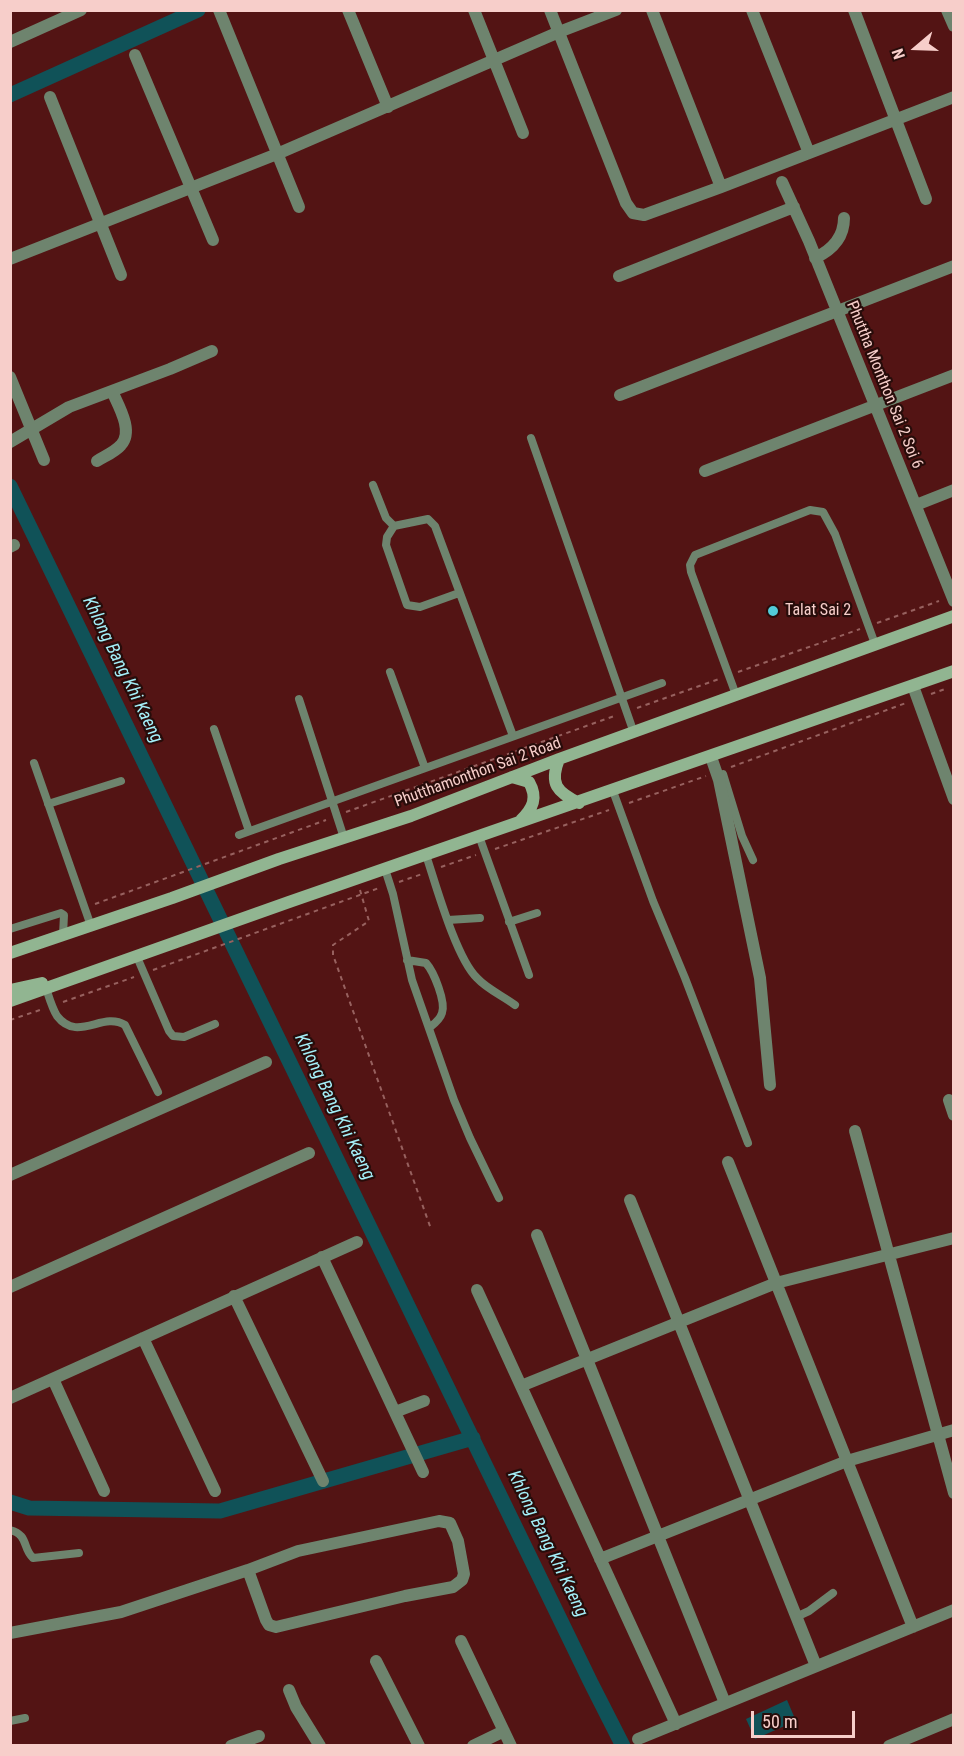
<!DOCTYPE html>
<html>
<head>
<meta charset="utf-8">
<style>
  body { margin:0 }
  #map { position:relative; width:964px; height:1756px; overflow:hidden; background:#531414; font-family:"Roboto Condensed",sans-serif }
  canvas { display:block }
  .frame { position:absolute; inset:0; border:12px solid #f7ceca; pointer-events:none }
  .north { position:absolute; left:886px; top:18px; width:60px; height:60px; -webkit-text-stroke:4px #270c0a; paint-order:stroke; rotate:251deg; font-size:16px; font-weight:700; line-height:24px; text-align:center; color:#f7ceca }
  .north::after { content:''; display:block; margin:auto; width:21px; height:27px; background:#f7ceca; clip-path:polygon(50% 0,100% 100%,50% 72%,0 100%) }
  .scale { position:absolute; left:751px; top:1711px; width:104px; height:27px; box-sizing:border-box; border:3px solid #f7ceca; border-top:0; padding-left:8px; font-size:18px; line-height:21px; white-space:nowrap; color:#f7ceca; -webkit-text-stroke:4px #270c0a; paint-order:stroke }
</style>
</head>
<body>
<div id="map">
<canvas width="964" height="1756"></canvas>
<div class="frame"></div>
<div class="north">N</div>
<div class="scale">50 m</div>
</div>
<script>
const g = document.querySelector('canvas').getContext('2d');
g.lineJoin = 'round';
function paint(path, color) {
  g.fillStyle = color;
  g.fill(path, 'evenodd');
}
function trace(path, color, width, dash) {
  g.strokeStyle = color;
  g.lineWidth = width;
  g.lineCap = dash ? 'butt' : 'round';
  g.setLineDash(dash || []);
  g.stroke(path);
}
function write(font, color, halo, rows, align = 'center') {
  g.font = font + ' "Roboto Condensed",sans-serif';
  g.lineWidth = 4.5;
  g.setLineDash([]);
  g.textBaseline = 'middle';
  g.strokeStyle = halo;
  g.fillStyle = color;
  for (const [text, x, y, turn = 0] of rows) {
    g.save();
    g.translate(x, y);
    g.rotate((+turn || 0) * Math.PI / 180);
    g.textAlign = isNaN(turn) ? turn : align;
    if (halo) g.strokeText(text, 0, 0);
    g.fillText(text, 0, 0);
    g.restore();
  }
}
paint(new Path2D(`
  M787,1700L796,1721L755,1739L746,1719Z`), '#105258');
trace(new Path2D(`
  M10,95L198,10
  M10,486L591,1683L623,1746
  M10,1502L29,1508L220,1511L473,1438`), '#105258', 15);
trace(new Path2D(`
  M877,623L939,601
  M738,672L860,629
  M931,694L945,689
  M637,708L719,679
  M731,767L906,703
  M629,803L706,776
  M346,812L617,715
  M495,849L609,810
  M441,867L476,855
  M399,882L422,874
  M360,890L369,921L333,945V955L431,1229
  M95,904L326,820
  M153,970L379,888
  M63,1002L134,977
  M10,1020L43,1009`), '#97615f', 2, [4.5, 4.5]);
trace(new Path2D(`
  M531,438L634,733
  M373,485L386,518L394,526L428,519L435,526L513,736
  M394,526L387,537L386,545L407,605L420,607L459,593
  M390,672L425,768
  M736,695L691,572L690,565L695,555L810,510L823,512L835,534L875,644
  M299,699L344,838
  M214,729L249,831
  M34,763L91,926
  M723,774L742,836L753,860
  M613,791L653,901L685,978L748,1143
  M48,804L121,781
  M239,835L662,683
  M479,836L529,975
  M426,855C436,885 456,958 477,978C487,989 503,996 515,1005
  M385,869L393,894L412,980L454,1100L470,1138L499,1198
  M448,920L480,918
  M509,922L537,913
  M10,929L61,913L64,915L63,935
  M137,957L169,1031L173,1036L184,1037L215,1024
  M407,960L426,963C434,972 446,1002 442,1013C440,1020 434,1024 429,1028
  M46,988C49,997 52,1008 57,1016C78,1043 102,1011 125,1025L158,1092
  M10,1530C29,1535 22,1548 33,1558L79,1553
  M796,1617L809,1611L833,1593
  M10,1721L25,1718`), '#6e846e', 8);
trace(new Path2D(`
  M219,10L299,207
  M348,10L388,107
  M474,10L523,133
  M550,10L626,203L633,213L644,215L721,187L954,97
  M652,10L721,187
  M752,10L809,153
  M854,10L926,199
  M947,10L954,26
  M10,42L81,10
  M135,55L213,240
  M50,97L121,275
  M782,182L809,241L954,601
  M815,258C832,250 844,237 844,218
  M10,259L277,154L559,32L616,10
  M619,276L794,207
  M10,377L44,460
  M620,395L954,266
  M10,442L69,407L170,369L212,351
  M97,461C105,456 115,452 121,445C134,431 118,405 112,391
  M705,471L954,375
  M916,505L954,490
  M10,547L14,545
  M913,686L954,799
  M711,757L719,780L760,978L770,1085
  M949,1100L954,1115
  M855,1131L954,1493
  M728,1162L913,1627
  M10,1175L266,1062
  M630,1200L816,1666
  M537,1235L725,1703
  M322,1257L423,1472
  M10,1287L309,1153
  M477,1290L676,1724
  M234,1296L323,1481
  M143,1338L215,1491
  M53,1379L104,1491
  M521,1386L776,1283L954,1238
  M10,1398L357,1242
  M395,1412L424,1401
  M600,1559L847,1461L954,1430
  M10,1633L121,1612L248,1570L298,1551L439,1521L450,1523L458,1541L464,1574L462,1580L453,1587L405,1596L276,1627L269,1625L266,1620L248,1570
  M461,1641L511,1746
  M376,1661L419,1746
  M289,1690L296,1707L320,1746
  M638,1739L954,1610
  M231,1746L259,1736
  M473,1746L504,1731
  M889,1746L954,1719`), '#6e846e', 12);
trace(new Path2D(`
  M559,759C549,784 557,792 579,803
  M512,777L529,782C538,798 533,808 521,820
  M10,953L172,898L279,859L411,816L559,759L954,616
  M10,990L42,983
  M10,1001L289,902L954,671`), '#91b591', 12);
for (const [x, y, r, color] of [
  [773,611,6,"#52cbd8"]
]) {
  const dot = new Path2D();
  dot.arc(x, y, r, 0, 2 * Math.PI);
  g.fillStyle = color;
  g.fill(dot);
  trace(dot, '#270c0a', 2);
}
write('16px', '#f7ceca', '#270c0a', [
  ["Phuttha Monthon Sai 2 Soi 6",884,385,68],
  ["Phutthamonthon Sai 2 Road",478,773,-20]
]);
write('16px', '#f7ceca', '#270c0a', [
  ["Talat Sai 2",785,611]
], 'left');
write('italic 18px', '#a4eff8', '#270c0a', [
  ["Khlong Bang Khi Kaeng",122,670,64],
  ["Khlong Bang Khi Kaeng",334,1107,64],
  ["Khlong Bang Khi Kaeng",547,1544,64]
]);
</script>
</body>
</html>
